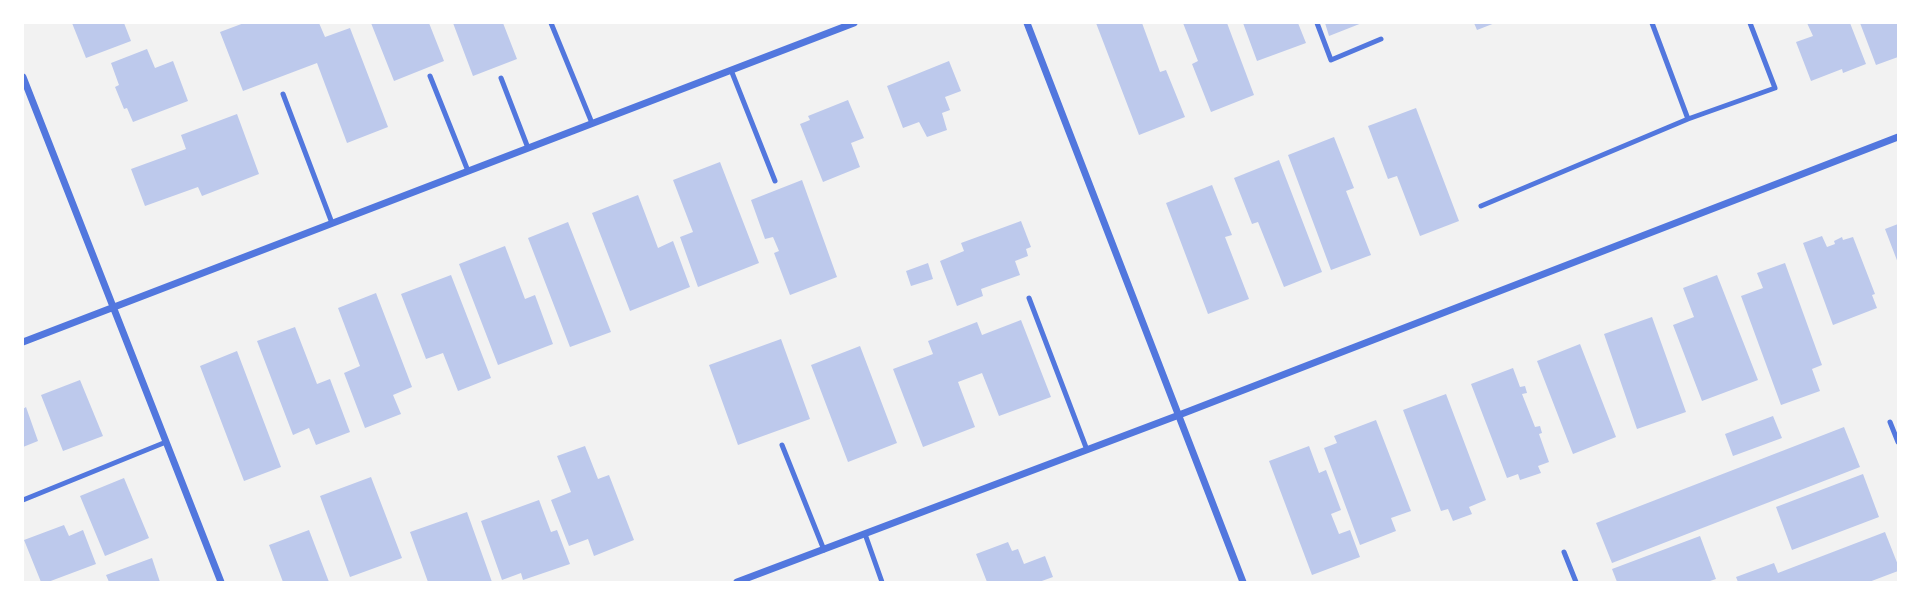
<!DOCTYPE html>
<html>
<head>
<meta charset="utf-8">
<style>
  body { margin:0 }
  #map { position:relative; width:1921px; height:605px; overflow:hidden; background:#f2f2f2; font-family:Lato,sans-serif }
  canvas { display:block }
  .frame { position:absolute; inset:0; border:24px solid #fff; pointer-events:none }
</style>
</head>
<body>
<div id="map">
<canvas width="1921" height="605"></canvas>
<div class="frame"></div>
</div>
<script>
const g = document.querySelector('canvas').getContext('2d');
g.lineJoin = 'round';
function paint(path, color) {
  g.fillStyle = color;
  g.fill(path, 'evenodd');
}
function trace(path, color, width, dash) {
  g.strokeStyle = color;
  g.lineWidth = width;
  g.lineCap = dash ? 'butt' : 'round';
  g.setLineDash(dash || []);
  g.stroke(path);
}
paint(new Path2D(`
  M72,23H124L131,41L86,58Z
  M244,23H319L325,37L350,28L388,127L347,143L317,63L243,91L220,32Z
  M371,23H429L444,61L394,81Z
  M453,23H503L517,59L473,76Z
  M1096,23H1142L1160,72L1166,70L1185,117L1139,135Z
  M1183,23H1227L1254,95L1211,112L1192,64L1198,61Z
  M1243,23H1298L1306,43L1257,61Z
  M1325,23H1362L1329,36Z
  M1474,23H1495L1477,30Z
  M1807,23H1850L1866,64L1843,73L1842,69L1811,81L1796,42L1813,36Z
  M1860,23H1898V57L1876,65Z
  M147,49L155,68L173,61L188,101L133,122L127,108L124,109L115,87L119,85L111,63Z
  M949,61L961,91L945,97L950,110L942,113L947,130L927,137L919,122L903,128L887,86Z
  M848,100L864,138L851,143L860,167L823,182L800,124L810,120L808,116Z
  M1416,108L1459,221L1420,236L1397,176L1388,179L1368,126Z
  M237,114L259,174L202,196L198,187L145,206L131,169L186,149L181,135Z
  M1334,137L1354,188L1346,191L1371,255L1331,270L1288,155Z
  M1279,160L1322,272L1284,287L1258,222L1252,224L1234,178Z
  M720,162L759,263L698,287L680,237L693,232L673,180Z
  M802,180L837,277L790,295L774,253L779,251L773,237L765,239L751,200Z
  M1212,185L1232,235L1225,237L1249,299L1208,314L1166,203Z
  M638,195L658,248L673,241L690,287L630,311L592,213Z
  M1021,221L1031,247L1026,249L1028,256L1015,261L1020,275L981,289L983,296L957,306L940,261L964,251L961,243Z
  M568,222L611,332L570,347L528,238Z
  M1898,224V263L1885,229Z
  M1822,236L1827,247L1835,244L1834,241L1842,237L1843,240L1853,237L1875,294L1872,295L1877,308L1833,325L1803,243Z
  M505,246L525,299L535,295L553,344L498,365L459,264Z
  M928,263L933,279L911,286L906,271Z
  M1785,263L1822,365L1812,369L1820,391L1781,405L1741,296L1763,288L1757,273Z
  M451,275L491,378L458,391L443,353L426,359L401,294Z
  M1717,275L1758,380L1702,401L1673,325L1694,317L1683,288Z
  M376,293L412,387L393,395L401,414L365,428L344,373L360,366L338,308Z
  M1652,317L1686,412L1637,429L1604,334Z
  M1021,320L1051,397L999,416L982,373L958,382L975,427L923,447L893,369L933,354L928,341L977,322L982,335Z
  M295,327L317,384L330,379L350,432L316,445L309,428L293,435L257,341Z
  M781,339L810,419L738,445L709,365Z
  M1580,344L1616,437L1573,454L1537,361Z
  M860,346L897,443L848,462L811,365Z
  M237,351L281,467L244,481L200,366Z
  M1513,368L1520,387L1525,386L1527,393L1522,394L1535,427L1540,426L1542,433L1539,434L1549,462L1538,466L1541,473L1520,480L1518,474L1507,478L1471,384Z
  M80,380L103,436L63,451L41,395Z
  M1446,394L1486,500L1469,507L1472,514L1453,521L1448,509L1441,511L1403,410Z
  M26,407L38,441L23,447V409Z
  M1773,416L1782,438L1733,456L1725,434Z
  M1376,420L1411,511L1391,518L1396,531L1360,545L1324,448L1337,443L1334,436Z
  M1844,427L1860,467L1612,563L1596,523Z
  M585,446L598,479L609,475L634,540L594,556L588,539L569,546L551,500L571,492L557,456Z
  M1309,446L1319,473L1326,470L1341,510L1331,514L1339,534L1350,530L1360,557L1312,575L1269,461Z
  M1863,474L1879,517L1792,550L1776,507Z
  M371,477L402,558L350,577L320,496Z
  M124,478L149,538L105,556L80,496Z
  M539,500L551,532L557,530L570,564L523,580L521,573L502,580L481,521Z
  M467,512L492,582H428L410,532Z
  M64,525L69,536L83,530L96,564L48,582H41L24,540Z
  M309,530L329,582H283L269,545Z
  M1885,532L1898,565V571L1869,582H1738L1736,577L1774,563L1778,573Z
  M1700,536L1716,579L1707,582H1617L1612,569Z
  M1008,542L1012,551L1018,549L1024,564L1045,556L1053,577L1039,582H987L976,554Z
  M152,558L160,582H109L106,575Z`), '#bdc9ec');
trace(new Path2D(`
  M551,23L592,123
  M1317,23L1331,60L1381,39
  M731,70L775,181
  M430,76L468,171
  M501,78L528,148
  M283,94L332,223
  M1688,119L1775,88L1750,23
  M1481,206L1688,119L1652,23
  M1029,298L1087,450
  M1890,422L1898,442
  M782,445L824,550
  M23,500L166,442
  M865,534L882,582
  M1564,552L1576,582`), '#5277de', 5);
trace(new Path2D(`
  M1027,23L1243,582
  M23,77L221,582
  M23,342L854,23
  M737,582L1179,415L1898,137`), '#5277de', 7);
</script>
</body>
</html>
